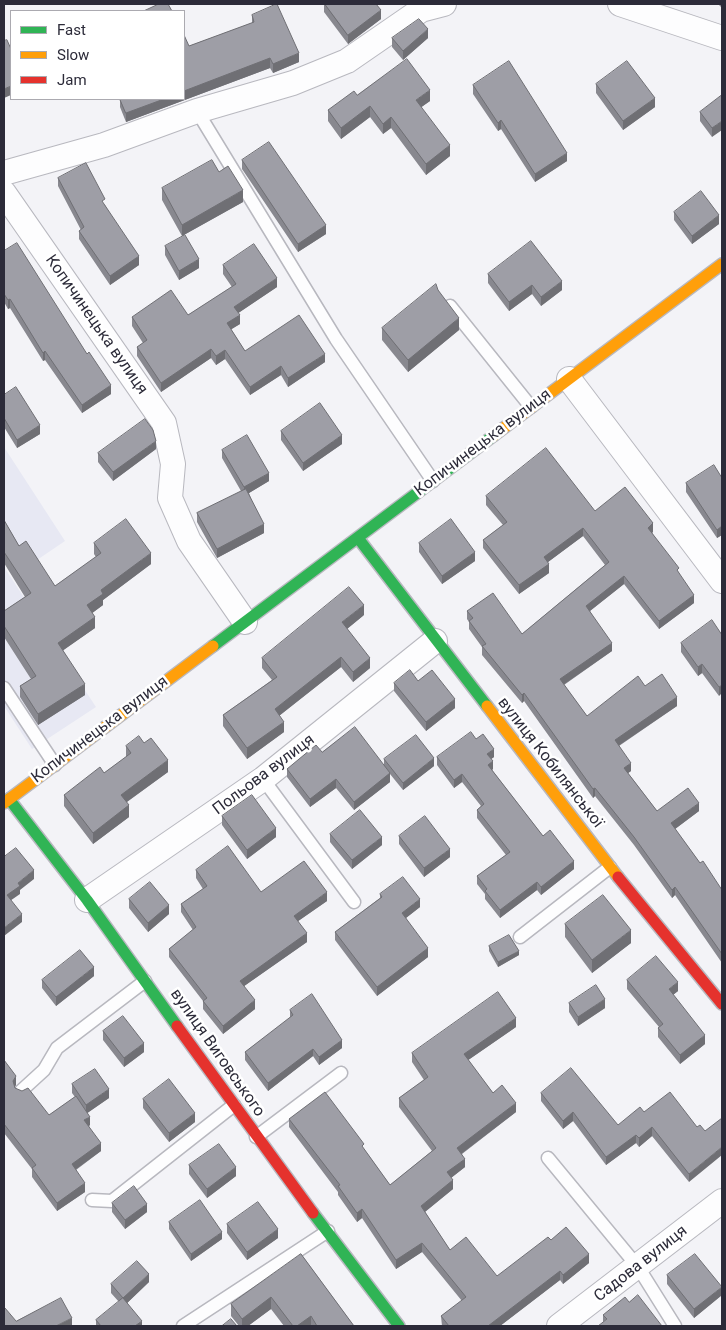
<!DOCTYPE html>
<html>
<head>
<meta charset="utf-8">
<style>
  body { margin:0 }
  #map { position:relative; width:726px; height:1330px; overflow:hidden; background:#f3f3f7; font-family:Roboto,sans-serif }
  canvas { display:block }
  .frame { position:absolute; inset:0; border:5px solid #2c2b39; pointer-events:none }
  .legend { position:absolute; left:10px; top:10px; width:175px; height:90px; box-sizing:border-box; background:#fff; border:1px solid #abaab0; margin:0; padding:6px 9px; list-style:none; font-size:15px; color:#2c2b39 }
  .legend li { display:flex; align-items:center; gap:10px; height:25px }
  .legend b { width:25px; border:1px solid #abaab0 }
</style>
</head>
<body>
<div id="map">
<canvas width="726" height="1330"></canvas>
<div class="frame"></div>
<ul class="legend">
<li><b style="height:6px;background:#30b455"></b>Fast</li>
<li><b style="height:6px;background:#ff9f0a"></b>Slow</li>
<li><b style="height:6px;background:#e5322d"></b>Jam</li>
</ul>
</div>
<script>
const g = document.querySelector('canvas').getContext('2d');
g.lineJoin = 'round';
function paint(path, color) {
  g.fillStyle = color;
  g.fill(path, 'evenodd');
}
function trace(path, color, width, dash) {
  g.strokeStyle = color;
  g.lineWidth = width;
  g.lineCap = dash ? 'butt' : 'round';
  g.setLineDash(dash || []);
  g.stroke(path);
}
function write(font, color, halo, rows, align = 'center') {
  g.font = font + ' Roboto,sans-serif';
  g.lineWidth = 5;
  g.setLineDash([]);
  g.textBaseline = 'middle';
  g.strokeStyle = halo;
  g.fillStyle = color;
  for (const [text, x, y, turn = 0] of rows) {
    g.save();
    g.translate(x, y);
    g.rotate((+turn || 0) * Math.PI / 180);
    g.textAlign = isNaN(turn) ? turn : align;
    if (halo) g.strokeText(text, 0, 0);
    g.fillText(text, 0, 0);
    g.restore();
  }
}
paint(new Path2D(`
  M4,447L65,541L37,560L29,548L4,565Z
  M4,567L96,707L32,749L4,706Z`), '#e7e8f3');
const lane = new Path2D(`
  M197,111L336,339L433,481
  M450,306L531,407
  M4,688L55,765
  M263,779L354,902
  M520,937L610,867
  M21,1091L44,1070L57,1048L145,981
  M256,1137L341,1073
  M548,1158L638,1267L675,1326
  M92,1200L112,1201L234,1105
  M183,1326L328,1231`);
const street = new Path2D(`
  M620,4L722,38
  M4,173L104,145L197,111L293,83L347,61L421,10L444,4
  M4,193L164,423L173,464L170,498L189,541L245,622
  M569,379L722,581
  M87,900L263,779L435,641
  M559,1326L722,1201`);
const fast = new Path2D(`
  M358,538L487,706
  M213,646L493,436
  M9,799L87,900L177,1026
  M313,1213L399,1326`);
const slow = new Path2D(`
  M493,436L722,264
  M487,706L618,877
  M4,803L213,646`);
const jam = new Path2D(`
  M618,877L722,1004
  M177,1026L313,1213`);
trace(lane, '#b8b8bf', 15);
trace(street, '#b8b8bf', 26);
trace(fast, '#b8b8bf', 14);
trace(slow, '#b8b8bf', 14);
trace(jam, '#b8b8bf', 14);
trace(lane, '#fdfdfe', 12);
trace(street, '#fdfdfe', 24);
trace(fast, '#30b455', 11);
trace(slow, '#ff9f0a', 11);
trace(jam, '#e5322d', 11);
paint(new Path2D(`
  M324,4H376L381,19L348,44L324,12Z
  M718,4H722V8Z
  M252,15L299,62L273,73L270,68L126,122L120,107V99H184L189,46L252,23Z
  M392,38H428L403,60L392,47Z
  M596,84L655,107L623,130L596,93Z
  M473,85L567,161L535,182L501,129L498,131L473,94Z
  M357,95L430,101L421,107L450,156L426,175L391,128L383,134L370,117L341,139L328,121V110Z
  M722,95L712,137L700,121V112Z
  M242,160L326,234L298,252L242,169Z
  M58,178L105,205L139,265L110,285L79,239V231L81,230L58,186Z
  M162,188L243,202L182,236L162,200Z
  M674,212L719,224L692,244L674,220Z
  M165,246L199,268L179,280L165,255Z
  M4,251L111,394L82,413L45,360L43,361L10,308L8,309L4,302Z
  M223,265L277,287L238,313L240,324L231,329L245,351L325,362L288,387L281,375L250,395L225,359L216,365L211,358L161,392L137,356V347L143,343L132,326V317L188,315L232,287L223,274Z
  M488,274L562,290L541,306L532,294L509,311L488,283Z
  M438,290L459,330L408,372L382,340V328Z
  M4,395L40,434L17,448L4,427Z
  M281,431L342,444L303,471L281,440Z
  M156,449L113,481L98,462V453Z
  M222,450L269,481L249,493L264,533L217,558L197,522V513L241,491L222,458Z
  M722,478V535L717,538L686,492V483Z
  M486,496L595,511L653,532L652,533L679,573L694,603L659,629L624,584L590,611L612,651L564,685L587,716L645,686L677,706L619,746L631,771L628,773L657,811H699L675,829L700,863L722,890V963L675,895L672,898L634,845L595,796L593,798L524,701L522,703L482,655V647L469,629V622L467,619V611L522,634L605,565L583,536L548,562L549,573L519,594L483,548V540L503,525L486,505Z
  M4,520L19,546L55,586L96,557L94,554V543L151,564L103,600V605L92,613L95,628L63,650L85,695L38,725L20,697V686L31,679L4,637V611L25,597L4,563Z
  M419,543L475,561L442,584L419,552Z
  M364,615L347,629L370,668L353,682L341,667L279,716L284,732L247,759L223,726V715L272,680L262,668V658Z
  M722,635L719,696L702,673L698,676L681,652V643Z
  M394,683L455,708L426,731L394,691Z
  M476,739L494,757L491,759L493,769L492,770L543,836L574,869L541,895L537,890L500,918L485,899V894L477,884V876L506,855L477,818V810L481,806L462,782L454,788L437,765V757Z
  M126,746L168,772L127,802L129,817L93,844L64,806V795L104,773L126,757Z
  M322,752L384,765V759L434,766L403,790L390,774V782L354,810L336,788L310,807L287,777V769Z
  M222,816L276,837L247,859L222,825Z
  M330,834L382,845L352,869L330,842Z
  M399,836L450,857L424,877L399,844Z
  M196,870L261,892L327,901L298,921L307,942L244,986L255,1009L223,1034L203,1009V1001L169,957V949L193,930L181,912V904L203,889L196,878Z
  M380,894L420,907L406,918L428,957L377,996L335,940V932L380,898Z
  M129,899L169,914L148,932L129,908Z
  M565,924L631,943L592,973L565,937Z
  M489,946L519,955L498,967L489,951Z
  M94,976L56,1006L42,988V980Z
  M627,980L678,991L673,995L705,1044L680,1064L658,1037V1028L659,1027L627,989Z
  M569,1003L605,1008L578,1026L569,1012Z
  M290,1010L342,1048L319,1065L313,1056L268,1091L245,1060V1052L290,1018Z
  M516,1027L468,1060L493,1093L516,1112L462,1154L465,1167L451,1178L453,1189L425,1212L450,1250L497,1276L551,1240L589,1263L563,1284L560,1280L500,1326H442L441,1316L462,1301L422,1252L396,1269L362,1218L357,1222L338,1195V1192L289,1127V1119L364,1149L390,1185L432,1151L399,1107V1098L424,1080L412,1062V1053Z
  M103,1031L144,1052L124,1067L103,1040Z
  M4,1060L16,1085L15,1086V1088L49,1115L75,1097L72,1093V1084L109,1098L87,1113L90,1125L89,1126L101,1151L76,1170L85,1192L57,1211L32,1177V1169L4,1133Z
  M541,1093L618,1125L644,1112L697,1127L689,1182L652,1136L639,1147L636,1143L606,1165L573,1121L563,1129L541,1101Z
  M143,1099L195,1122L169,1142L143,1108Z
  M189,1165L236,1176L207,1198L189,1174Z
  M112,1203L147,1212L125,1229L112,1212Z
  M169,1222L222,1239L191,1261L169,1229Z
  M227,1224L278,1238L247,1260L227,1233Z
  M301,1254L354,1326H284L271,1309L248,1326H239L231,1316V1304Z
  M667,1275L722,1295L694,1318L667,1284Z
  M149,1282L127,1303L142,1326H96V1320L119,1302L111,1293V1284Z
  M629,1302L603,1322V1315Z`), '#88888f');
paint(new Path2D(`
  M381,10V19L348,44V35Z
  M428,29V38L403,60V51Z
  M299,53V62L273,73V64Z
  M270,58V68L126,122V113L164,99H184V91Z
  M11,86V95L4,98V89Z
  M430,90V101L416,111V100Z
  M655,98V107L623,130V121Z
  M370,106V117L341,139V128Z
  M391,117V128L383,134V124Z
  M501,120V129L498,131V123Z
  M722,121V130L712,137V128Z
  M450,145V156L426,175V164Z
  M567,153V161L535,182V174Z
  M243,190V202L182,236V225Z
  M719,215V224L692,244V236Z
  M326,225V234L298,252V244Z
  M139,256V265L110,285V276Z
  M199,259V268L179,280V271Z
  M277,278V287L234,316V307Z
  M562,281V290L541,306V297Z
  M532,285V294L509,311V302Z
  M10,299V308L8,309V300Z
  M240,315V324L227,332V323Z
  M459,318V330L408,372V360Z
  M211,349V358L161,392V383Z
  M225,350V359L216,365V356Z
  M45,351V360L43,361V353Z
  M325,354V362L288,387V378Z
  M281,366V375L250,395V387Z
  M111,385V394L82,413V405Z
  M40,425V434L17,448V440Z
  M342,435V444L303,471V463Z
  M156,441V449L113,481V472Z
  M269,473V481L244,496V487Z
  M653,523V532L648,536V528Z
  M264,524V533L217,558V549Z
  M722,526V535L717,538V530Z
  M583,528V536L544,565V557Z
  M475,552V561L442,584V576Z
  M151,553V564L103,600V605L87,617V605L101,590Z
  M549,564V573L519,594V585Z
  M624,576V584L586,614V606Z
  M694,595V603L659,629V621Z
  M364,605V615L342,633V622Z
  M95,617V628L58,654V643Z
  M612,643V651L560,687V679Z
  M341,657V667L275,719V709Z
  M370,658V668L353,682V672Z
  M702,664V673L698,676V667Z
  M85,684V695L38,725V714Z
  M722,685V693L719,696V687Z
  M524,693V701L522,703V695Z
  M677,697V706L615,748V740Z
  M455,699V708L426,731V722Z
  M284,722V732L247,759V748Z
  M494,749V757L487,762V754Z
  M434,758V766L403,790V783Z
  M168,760V772L121,806V795Z
  M493,761V769L488,773V765Z
  M631,763V771L624,776V768Z
  M390,773V782L354,810V802Z
  M462,774V782L454,788V780Z
  M336,779V788L310,807V799Z
  M595,788V796L593,798V789Z
  M699,803V811L671,832V823Z
  M129,805V817L93,844V833Z
  M276,828V837L247,859V850Z
  M382,837V845L352,869V860Z
  M450,849V857L424,877V868Z
  M574,861V869L541,895V887Z
  M34,870V879L20,890V894L7,903V895L18,883Z
  M537,882V890L500,918V910Z
  M675,887V895L672,898V890Z
  M327,892V901L294,924V916Z
  M420,899V907L402,921V913Z
  M169,905V914L148,932V923Z
  M22,914V922L4,936V928Z
  M631,930V943L592,973V960Z
  M307,933V942L240,989V981Z
  M428,948V957L377,996V987Z
  M519,951V955L498,967V962Z
  M94,967V976L56,1006V997Z
  M678,982V991L669,998V989Z
  M605,999V1008L578,1026V1017Z
  M255,1000V1009L223,1034V1026Z
  M516,1018V1027L464,1063V1054Z
  M705,1035V1044L680,1064V1055Z
  M342,1040V1048L319,1065V1057Z
  M144,1043V1052L124,1067V1058Z
  M313,1049V1056L268,1091V1083Z
  M16,1076V1085L13,1089V1081Z
  M109,1089V1098L86,1114V1105Z
  M516,1103V1112L457,1157V1148Z
  M573,1112V1121L563,1129V1121Z
  M195,1113V1122L169,1142V1133Z
  M90,1117V1125L84,1129V1120Z
  M652,1127V1136L639,1147V1138Z
  M636,1135V1143L606,1165V1157Z
  M101,1143V1151L72,1172V1164Z
  M722,1147V1155L689,1182V1174Z
  M465,1159V1167L447,1181V1172Z
  M236,1167V1176L207,1198V1189Z
  M453,1180V1189L421,1215V1206Z
  M85,1183V1192L57,1211V1203Z
  M147,1204V1212L125,1229V1220Z
  M362,1209V1218L357,1222V1213Z
  M278,1229V1238L247,1260V1252Z
  M222,1232V1239L191,1261V1254Z
  M422,1243V1252L396,1269V1260Z
  M589,1254V1263L563,1284V1275Z
  M560,1271V1280L500,1326H488Z
  M149,1274V1282L123,1307V1298Z
  M722,1287V1295L694,1318V1309Z
  M271,1297V1309L248,1326H242V1319Z
  M311,1316V1326H297Z
  M72,1318V1326H56Z
  M142,1321V1326H135Z`), '#6f6f74');
const building = new Path2D(`
  M159,4H168L172,11H144Z
  M277,4L299,53L273,64L270,58L184,91V35L189,46L254,22L252,15Z
  M325,4H376L381,10L348,35Z
  M419,19L428,29L403,51L392,38Z
  M7,40L11,49V86L4,89V41Z
  M407,59L430,90L416,100L450,145L426,164L391,117L383,124L370,106L341,128L328,110L354,91L357,95Z
  M509,61L567,153L535,174L501,120L498,123L473,85Z
  M627,61L655,98L623,121L596,84Z
  M722,95V121L712,128L700,112Z
  M120,99H164L126,113Z
  M269,142L326,225L298,244L242,160Z
  M212,160L219,172L228,166L243,190L182,225L162,188Z
  M86,163L105,199L102,201L139,256L110,276L79,231L84,227L58,178Z
  M701,191L719,215L692,236L674,212Z
  M185,235L199,259L179,271L165,246Z
  M531,241L562,281L541,297L532,285L509,302L488,274Z
  M17,243L87,354L89,352L111,385L82,405L45,351L43,353L10,299L8,300L4,294V251Z
  M254,244L277,278L234,307L240,315L227,323L245,351L299,315L325,354L288,378L281,366L250,387L225,350L216,356L211,349L161,383L137,347L147,340L132,317L171,290L188,315L236,284L223,265Z
  M436,284L438,290L459,318L408,360L382,328Z
  M16,387L40,425L17,440L4,418V395Z
  M320,403L342,435L303,463L281,431Z
  M145,419L153,430L156,441L113,472L98,453Z
  M247,435L269,473L244,487L222,450Z
  M546,448L595,511L625,487L653,523L648,528L679,568L677,570L694,595L659,621L624,576L586,606L612,643L560,679L587,716L638,676L645,686L662,674L677,697L615,740L631,763L624,768L657,811L688,788L699,803L671,823L700,863L703,861L722,890V954L675,887L672,890L634,837L595,788L593,789L524,693L522,695L482,646L486,644L469,621L473,618L467,611L493,593L522,634L609,562L583,528L544,557L549,564L519,585L483,540L507,522L486,496Z
  M714,465L722,478V526L717,530L686,483Z
  M246,489L264,524L217,549L197,513Z
  M126,519L151,553L101,590L103,594L87,605L95,617L58,643L85,684L38,714L20,686L36,676L4,626V611L31,593L4,552V520L19,546L26,541L55,586L101,553L94,543Z
  M451,519L475,552L442,576L419,543Z
  M349,587L364,605L342,622L370,658L353,672L341,657L275,709L284,722L247,748L223,715L277,677L262,658Z
  M712,620L722,635V685L719,687L702,664L698,667L681,643Z
  M410,670L418,681L432,670L455,699L426,722L394,683Z
  M355,727L390,773L354,802L336,779L310,799L287,769L316,745L322,752Z
  M471,732L476,739L483,734L494,749L487,754L493,761L488,765L543,836L550,830L574,861L541,887L537,882L500,910L485,891L487,889L477,876L510,852L477,810L484,804L462,774L454,780L437,757Z
  M416,735L434,758L403,783L384,759Z
  M139,736L144,743L151,738L168,760L121,795L129,805L93,833L64,795L100,767L104,773L131,753L126,746Z
  M252,795L276,828L247,850L222,816Z
  M360,810L382,837L352,860L330,834Z
  M425,816L450,849L424,868L399,836Z
  M228,846L261,892L304,861L327,892L294,916L307,933L240,981L255,1000L223,1026L203,1001L207,998L169,949L196,927L181,904L207,886L196,870Z
  M16,848L34,870L18,883L20,886L7,895L22,914L4,928V857Z
  M403,877L420,899L402,913L428,948L377,987L335,932L382,897L380,894Z
  M150,882L169,905L148,923L129,899Z
  M603,895L631,930L592,960L565,924Z
  M509,935L519,951L498,962L489,946Z
  M80,950L94,967L56,997L42,980Z
  M656,956L678,982L669,989L705,1035L680,1055L658,1028L663,1024L627,980Z
  M596,985L605,999L578,1017L569,1003Z
  M498,992L516,1018L464,1054L493,1093L502,1085L516,1103L457,1148L465,1159L447,1172L453,1180L421,1206L450,1250L466,1237L497,1276L548,1237L551,1240L566,1227L589,1254L563,1275L560,1271L488,1326H449L441,1316L466,1297L422,1243L396,1260L362,1209L357,1213L338,1186L340,1185L289,1119L325,1092L364,1144L362,1146L390,1185L436,1148L399,1098L428,1077L412,1053Z
  M312,994L342,1040L319,1057L313,1049L268,1083L245,1052L293,1015L290,1010Z
  M123,1016L144,1043L124,1058L103,1031Z
  M4,1060L16,1076L13,1081L15,1088L22,1091L28,1088L49,1115L76,1096L90,1117L84,1120L101,1143L72,1164L85,1183L57,1203L32,1168L36,1165L4,1124Z
  M571,1068L618,1125L640,1107L644,1112L670,1092L697,1127L700,1125L705,1131L722,1118V1147L689,1174L652,1127L639,1138L636,1135L606,1157L573,1112L563,1121L541,1093Z
  M95,1069L109,1089L86,1105L72,1084Z
  M169,1079L195,1113L169,1133L143,1099Z
  M219,1144L236,1167L207,1189L189,1165Z
  M134,1186L147,1204L125,1220L112,1203Z
  M200,1200L222,1232L191,1254L169,1222Z
  M258,1202L278,1229L247,1252L227,1224Z
  M301,1254L354,1326H317L311,1316L297,1326H293L271,1297L242,1319L231,1304Z
  M695,1254L722,1287L694,1309L667,1275Z
  M137,1261L149,1274L123,1298L111,1284Z
  M638,1295L662,1326H598L607,1319L603,1315L625,1297L629,1302Z
  M61,1298L72,1318L56,1326H4V1309L5,1308L16,1321Z
  M123,1298L142,1321L135,1326H101L96,1320Z
  M231,1319L237,1326H222Z`);
paint(building, '#9e9ea6');
trace(building, '#6f6f74', 1);
write('16px', '#2c2b39', '#fff', [
  ["Копичинецька вулиця",96,325,55],
  ["Копичинецька вулиця",483,443,-37],
  ["Копичинецька вулиця",100,730,-37],
  ["вулиця Кобилянської",550,763,52],
  ["Польова вулиця",264,775,-37],
  ["вулиця Виговського",217,1053,55],
  ["Садова вулиця",641,1264,-38]
]);
</script>
</body>
</html>
